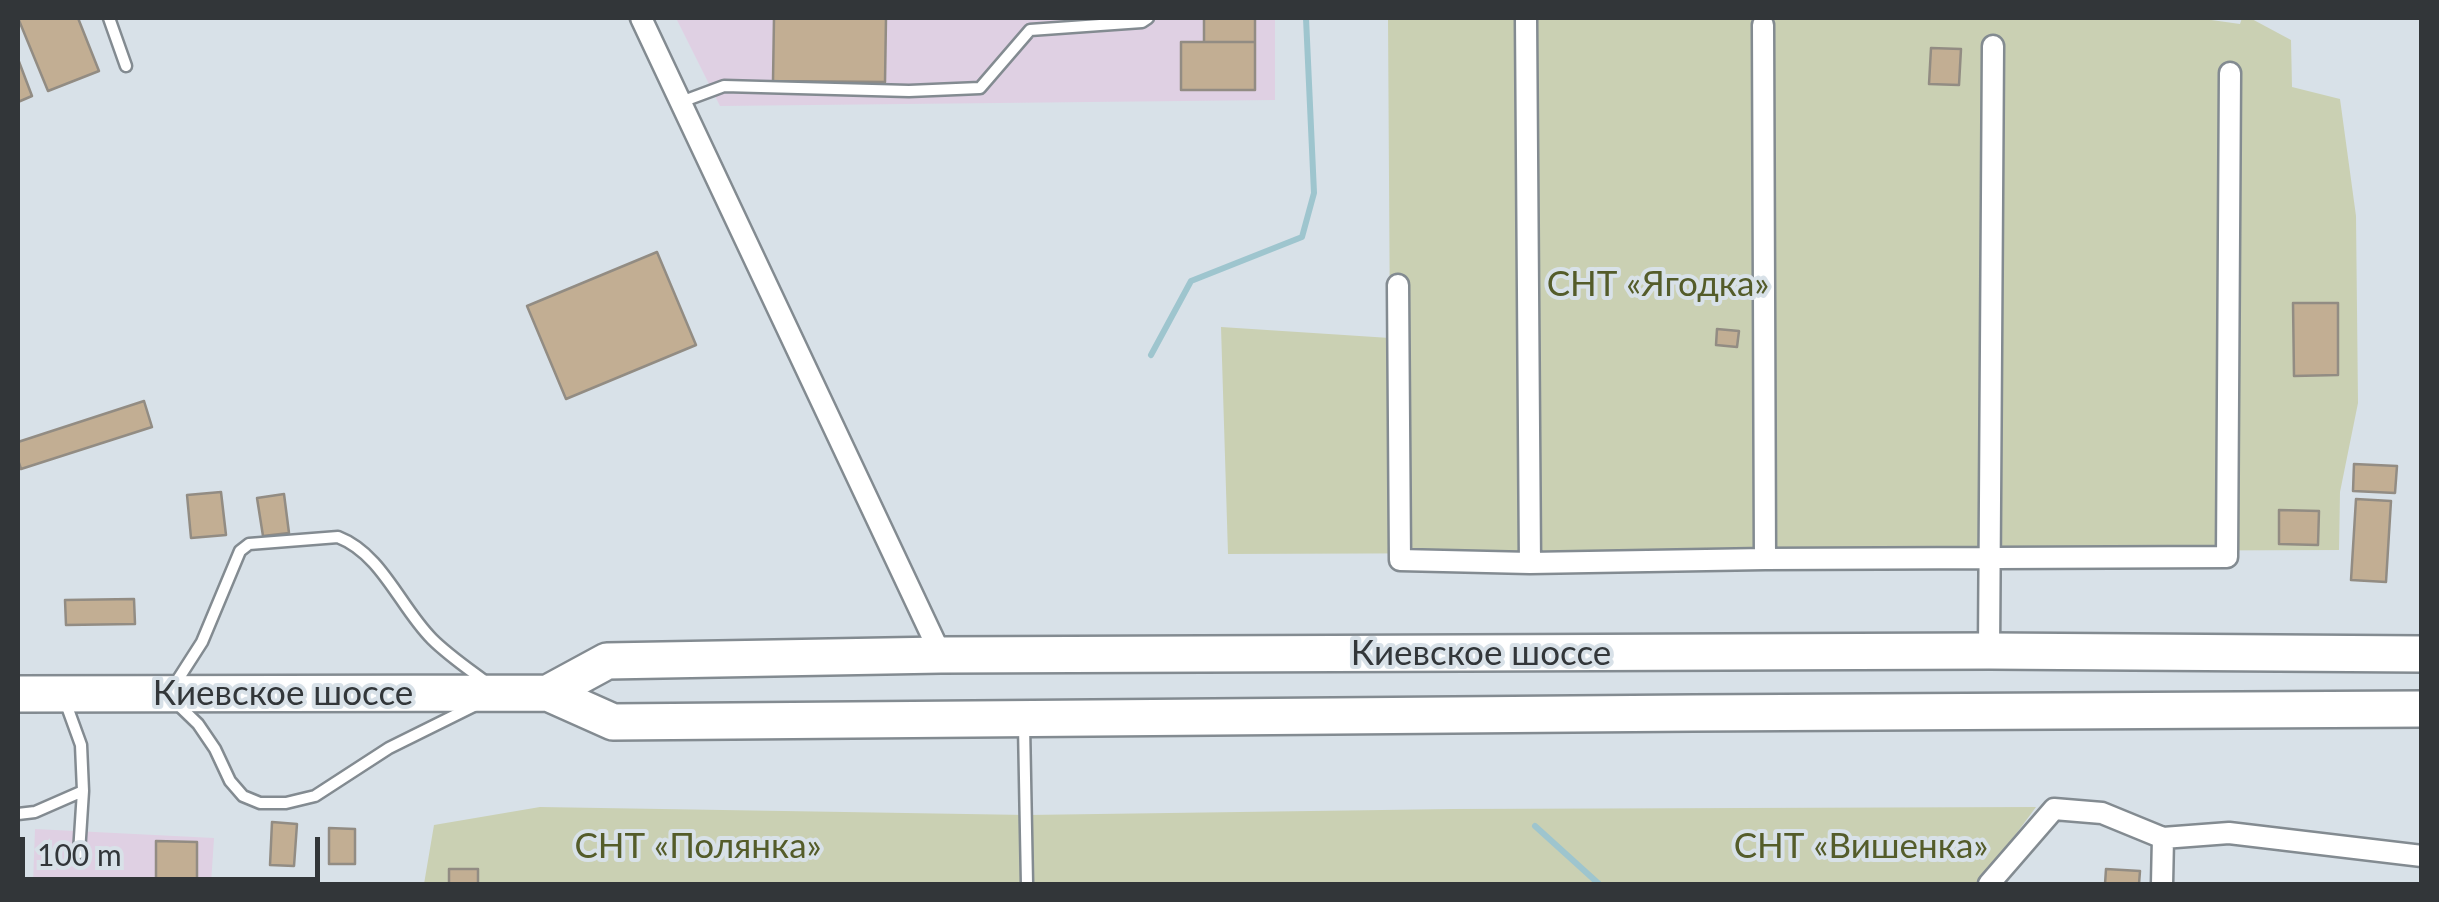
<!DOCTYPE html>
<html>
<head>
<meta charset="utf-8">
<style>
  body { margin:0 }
  #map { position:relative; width:2439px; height:902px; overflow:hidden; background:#d8e1e8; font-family:Lato,sans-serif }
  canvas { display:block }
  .frame { position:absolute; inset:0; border:20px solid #323639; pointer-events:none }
  .scale { position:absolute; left:20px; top:837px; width:300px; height:45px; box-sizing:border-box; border:5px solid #323639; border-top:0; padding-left:12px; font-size:30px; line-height:35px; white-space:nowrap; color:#323639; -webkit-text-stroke:8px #d8e1e8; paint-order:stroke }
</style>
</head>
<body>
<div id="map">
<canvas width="2439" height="902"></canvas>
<div class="frame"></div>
<div class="scale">100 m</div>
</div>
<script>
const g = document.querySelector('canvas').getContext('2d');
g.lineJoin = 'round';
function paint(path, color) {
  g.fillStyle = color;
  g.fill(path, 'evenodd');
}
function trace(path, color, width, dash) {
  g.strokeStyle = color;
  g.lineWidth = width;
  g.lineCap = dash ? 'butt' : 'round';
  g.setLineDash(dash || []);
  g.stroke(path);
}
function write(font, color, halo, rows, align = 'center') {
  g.font = font + ' Lato,sans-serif';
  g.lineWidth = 8;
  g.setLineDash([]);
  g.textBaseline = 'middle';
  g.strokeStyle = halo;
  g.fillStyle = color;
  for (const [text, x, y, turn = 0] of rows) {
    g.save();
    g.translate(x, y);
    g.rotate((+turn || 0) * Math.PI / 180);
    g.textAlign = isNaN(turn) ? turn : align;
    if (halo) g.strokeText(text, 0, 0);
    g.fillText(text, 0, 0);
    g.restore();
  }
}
paint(new Path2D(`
  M676,18H1275V100L720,106Z
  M35,829L214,838L211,884H33Z`), '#dfd0e3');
paint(new Path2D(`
  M1388,18H2197L2240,24L2242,18H2250L2291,40L2292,87L2340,99L2356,216L2358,403L2340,492L2339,550L1228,554L1221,327L1390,338Z
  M540,807L1027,815L1453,809L2036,807L1979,884H424L434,825Z`), '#cad0b3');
trace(new Path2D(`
  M1151,355L1191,281L1302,237L1314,193L1306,18
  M1535,826L1599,884`), '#9ec5ce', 6);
const building = new Path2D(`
  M18,18H78L99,71L48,91Z
  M774,18H886L885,82L773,81Z
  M1204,18H1255V42H1204Z
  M1181,42H1255V90H1181Z
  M1931,48L1961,49L1959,85L1929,84Z
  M18,59L32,96L18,102Z
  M657,252L696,345L566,399L527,306Z
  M2293,303H2338V375L2294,376Z
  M1717,329L1739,331L1737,347L1716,345Z
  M144,401L152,427L21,469L18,460V442Z
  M2354,464L2397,466L2395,493L2353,491Z
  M221,492L226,535L191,538L187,495Z
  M284,494L289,533L263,536L257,498Z
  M2356,499L2391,501L2386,582L2351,580Z
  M2279,510L2319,511L2318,545L2279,544Z
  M134,599L135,624L66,625L65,600Z
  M272,822L297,824L294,866L270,865Z
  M329,828L355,829V864H329Z
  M156,841L197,842V884H156Z
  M449,869H478V884H449Z
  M2106,869L2140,871L2139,884H2105Z`);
paint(building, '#c2ae93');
trace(building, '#928c83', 2.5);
const lane = new Path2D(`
  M109,18L126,66
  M681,102L724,86L909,91L980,88L1030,30L1142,22L1148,18
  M338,537C382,554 400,607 432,639C452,659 478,675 500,693L389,748L315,796L286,803H260L243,796L230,781L215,749L198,724L168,695L202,642L240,551L249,544Z
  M1024,725L1027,884
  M18,814L35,812L83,791L81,745L65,701
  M79,853L83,791`);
const street = new Path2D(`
  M641,18L941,655
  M1526,18L1530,563L1765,559
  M1763,25L1765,559L2227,557L2230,73
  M1398,285L1400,560L1530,563
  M1989,651L1993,46
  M1989,884L2054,809L2102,813L2163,838L2229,833L2422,856
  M2162,884L2163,838`);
const highway = new Path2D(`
  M548,693L607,661L941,655L1989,651L2422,654
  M18,694L548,693L613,722L1693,713L2422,709`);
trace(lane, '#838b91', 15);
trace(street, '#838b91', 25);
trace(highway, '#838b91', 40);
trace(lane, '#fff', 10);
trace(street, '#fff', 20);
trace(highway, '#fff', 35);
write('35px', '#545c2a', '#d8e1e8', [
  ["СНТ «Ягодка»",1658,285],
  ["СНТ «Полянка»",698,847],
  ["СНТ «Вишенка»",1861,847]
]);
write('35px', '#323639', '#d8e1e8', [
  ["Киевское шоссе",1481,654],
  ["Киевское шоссе",283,694]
]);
</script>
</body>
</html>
